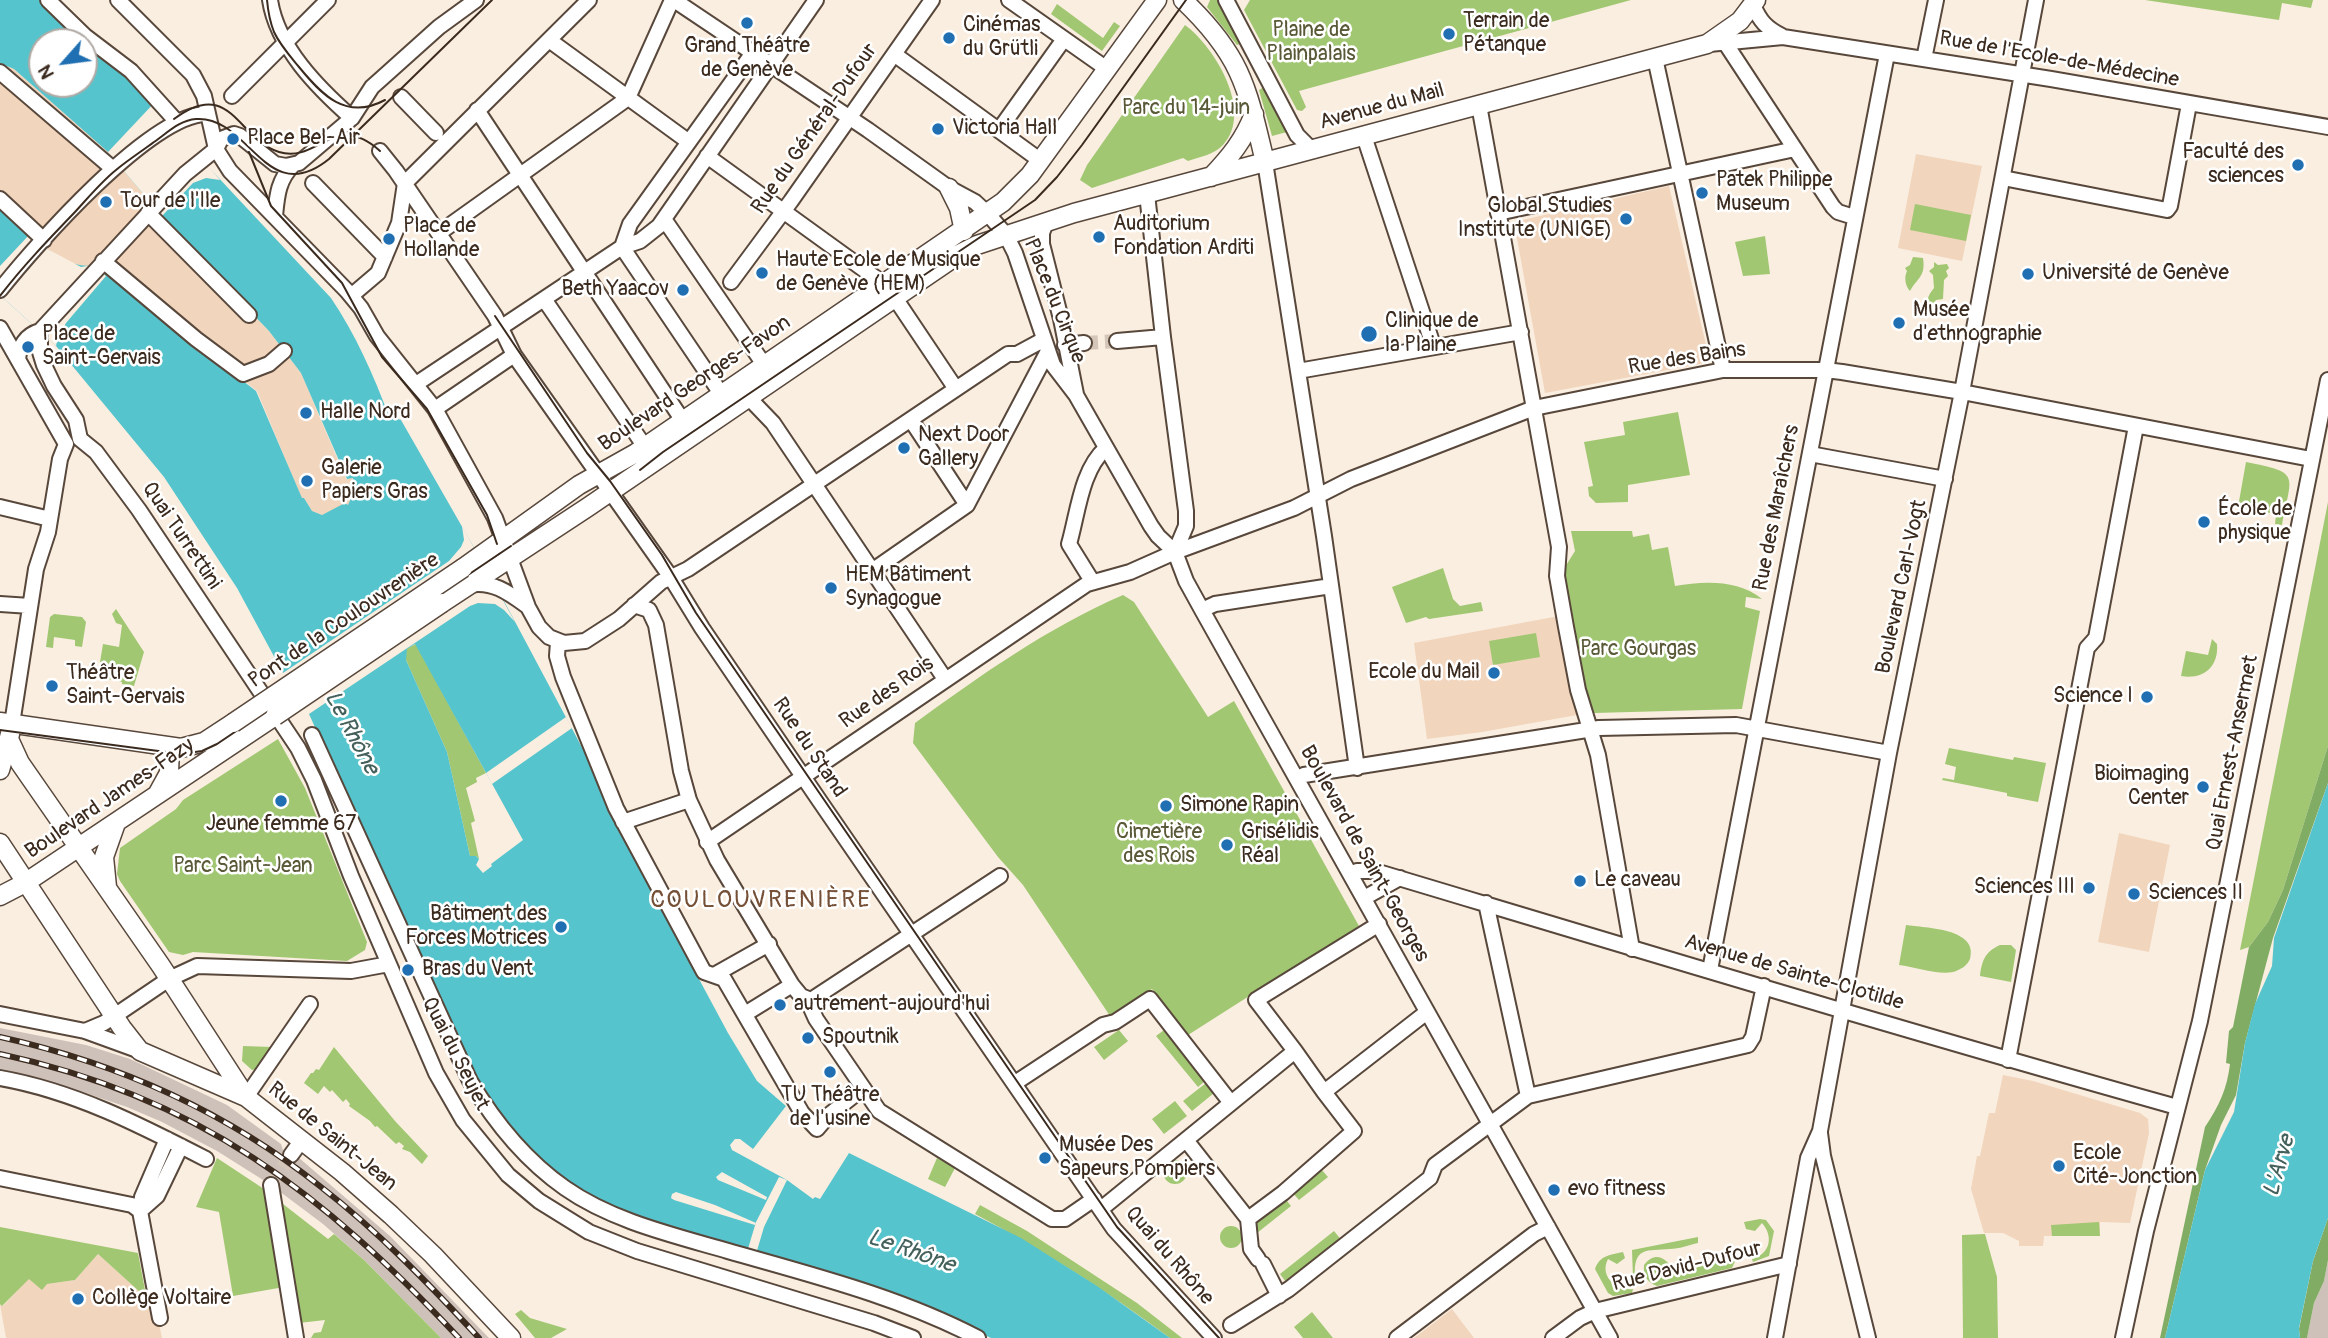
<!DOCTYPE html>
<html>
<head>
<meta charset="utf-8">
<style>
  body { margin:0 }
  #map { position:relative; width:2328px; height:1338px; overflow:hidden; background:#faeee0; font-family:Pangolin,sans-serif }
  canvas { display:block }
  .north { position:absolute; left:28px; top:28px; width:70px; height:70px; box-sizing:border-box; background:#fff; border:2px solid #b1aaa5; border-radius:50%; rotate:242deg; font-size:19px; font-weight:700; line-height:28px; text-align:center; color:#3b2a1e }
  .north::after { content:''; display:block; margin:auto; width:24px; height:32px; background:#1f6fb2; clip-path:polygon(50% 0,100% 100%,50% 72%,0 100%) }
</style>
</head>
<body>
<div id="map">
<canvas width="2328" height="1338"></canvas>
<div class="north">N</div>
</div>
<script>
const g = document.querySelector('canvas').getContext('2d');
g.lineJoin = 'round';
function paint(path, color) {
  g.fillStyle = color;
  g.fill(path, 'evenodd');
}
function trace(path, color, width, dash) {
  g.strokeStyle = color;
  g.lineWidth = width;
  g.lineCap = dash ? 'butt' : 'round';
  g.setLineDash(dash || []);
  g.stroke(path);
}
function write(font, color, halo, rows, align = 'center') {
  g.font = font + ' Pangolin,sans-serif';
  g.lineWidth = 5;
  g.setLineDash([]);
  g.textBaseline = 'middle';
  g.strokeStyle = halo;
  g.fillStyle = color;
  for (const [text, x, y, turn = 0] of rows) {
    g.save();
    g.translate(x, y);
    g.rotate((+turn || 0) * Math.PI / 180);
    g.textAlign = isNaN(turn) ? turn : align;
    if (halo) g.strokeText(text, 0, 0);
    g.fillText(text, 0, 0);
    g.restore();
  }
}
paint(new Path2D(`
  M0,63L14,69L108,152L189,248L269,331L301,373L346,479L353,478L352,497L348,505L345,504L322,515L312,511L304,498L302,499L257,391L252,387L93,265L81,267L47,249L0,209Z
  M1916,154L1982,166L1962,261L1898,248Z
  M1669,186L1710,362L1545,393L1514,222Z
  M1559,616L1577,715L1482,732L1427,739L1414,643Z
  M2119,833L2170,845L2149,952L2098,942Z
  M2003,1075L2033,1081L2140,1113L2148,1119L2149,1133L2130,1223L2100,1222V1236H2044L2043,1246H2019V1241L2003,1233H1984L1971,1189L1977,1156H1980L1989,1113H1995Z
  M98,1254L141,1293L145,1290L150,1311L159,1323L162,1338H6L0,1304L3,1306L29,1278L47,1284L75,1280Z
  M1452,1309L1474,1338H1414Z`), '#f1d5bd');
paint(new Path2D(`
  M0,1028L86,1045L130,1059L227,1105L281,1144L283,1150L298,1157L390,1236L489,1338H441L364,1260L323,1224L271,1185L217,1151L162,1122L127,1107L70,1088L0,1070Z
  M2328,1260V1338H2307L2314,1303L2324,1281Z`), '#cec1ba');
paint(new Path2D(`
  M1210,0H1217L1240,44L1237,45L1207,7Z
  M1250,0H1631L1299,91L1306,107L1302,111L1297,110L1244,10Z
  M2145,0H2313L2311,8L2282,3L2279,20Z
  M1057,4L1103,38L1114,22L1120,26L1102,51L1051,14Z
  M1185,25C1215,47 1254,112 1223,145C1215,154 1200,157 1188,161L1183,158L1092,188L1080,180L1087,165Z
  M1264,87L1287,129V132L1272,136L1259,90Z
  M1915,204L1971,215L1966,241L1910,230Z
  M1765,236L1770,274L1743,276L1735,242Z
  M1913,257L1923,258C1926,277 1917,278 1910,291C1905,286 1904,277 1907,271L1905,268L1910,265Z
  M1934,262L1938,265L1947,264L1949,268L1946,271L1948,276L1944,280L1943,299L1936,300L1930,309C1925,302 1928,295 1934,288L1933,275L1929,271L1934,267Z
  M1678,412L1690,475L1628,485V502L1596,503L1589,496L1588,487L1593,486L1584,442L1625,435L1623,422Z
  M2246,462C2301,473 2292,473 2282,525L2275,524L2276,514L2238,507Z
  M2328,502V746L2283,890L2268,922L2249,947L2240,950Z
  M1571,531H1632L1633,537L1649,534L1652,550L1668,547L1675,586C1703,581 1738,579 1762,599L1746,597L1745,607L1760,611L1742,709L1594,713L1581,689L1560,575L1575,551Z
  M1443,568L1453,599L1460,606L1481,602L1483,611L1429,619L1426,617L1406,623L1392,587Z
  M1123,595L1134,602L1208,717L1234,701L1359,926L1188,1035L1152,989L1110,1016L1023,885L998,857L913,743L915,723C981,675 1047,628 1123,595Z
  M116,609L144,652L134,686L122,684V682L108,679V675L98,674L103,644L119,647L122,625L116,623L112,614Z
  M54,614L82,617L86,622L82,647L75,646V640L54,637L53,648L46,647L50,617Z
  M1536,633L1540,657L1493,665L1489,641Z
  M2212,639L2217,644C2219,667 2203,680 2181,676L2186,651L2208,655Z
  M416,644L486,773L476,778L477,782L466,788L475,821L471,823L479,859L476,856H470L447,752L406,660V649Z
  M278,739L305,788L367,942L365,950L347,961L193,952L183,955L169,952L120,881L117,874L120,848L176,809L183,800Z
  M1949,748L2013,760L2014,757L2046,763L2038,802L2007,796V793L1942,780L1943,778L1954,780L1956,767L1945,764Z
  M1906,925C1925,928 1979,928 1970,959C1967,966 1960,970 1953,972C1937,975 1916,967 1899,965Z
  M2000,945H2011L2016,950L2011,982L1980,976C1982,960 1985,952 2000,945Z
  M1119,1030L1128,1041L1104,1060L1094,1047Z
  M1164,1030L1205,1081L1198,1087L1156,1036Z
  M243,1046L272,1047L258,1069L252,1070L242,1061Z
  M334,1047L395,1121L428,1156L422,1164L410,1152L402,1149L404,1146L399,1142L396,1144L377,1126L375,1127L370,1121L349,1106L350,1104L346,1099L343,1102L332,1090L330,1092L324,1086L318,1094L304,1083L311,1073H313L316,1069L319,1070Z
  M1206,1083L1214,1093L1192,1111L1183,1101Z
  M1175,1101L1187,1116L1164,1134L1152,1119Z
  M217,1158L264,1189L270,1197L284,1287L233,1296L219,1212L196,1207Z
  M937,1158L955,1168L945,1187L928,1179Z
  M1163 1172a12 12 0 1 1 24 0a12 12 0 1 1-24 0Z
  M1321,1169L1328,1177L1299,1200L1292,1192Z
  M1283,1196L1291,1206L1257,1233L1249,1223Z
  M283,1204L328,1239L334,1234L364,1260L441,1338H311L314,1333L321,1332L325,1320L299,1323L281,1206Z
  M980,1205L1027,1231L1137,1303L1182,1338H1170C1108,1292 1043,1250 975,1214Z
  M1760,1219L1766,1220L1774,1231L1769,1256L1753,1262L1752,1259C1770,1254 1774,1237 1762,1223L1755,1231L1746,1229L1744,1222Z
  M2099,1222L2100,1236H2052L2051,1225Z
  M1220 1237a11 11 0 1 1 22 0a11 11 0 1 1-22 0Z
  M0,1227L138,1253L145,1290L141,1293L98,1254L75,1280L47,1284L42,1290L29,1279L2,1306L0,1304Z
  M1334,1231L1343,1242L1289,1286L1280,1274Z
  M1985,1234L1997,1277L1998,1338H1963L1962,1235Z
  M1698,1237V1243C1689,1245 1679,1249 1670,1249C1647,1251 1633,1246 1635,1278L1633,1279L1632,1250Z
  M1732,1250L1737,1257L1732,1268L1657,1286C1647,1282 1643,1276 1644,1265C1657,1249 1667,1260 1676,1273L1728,1259Z
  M1623,1252L1625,1258L1617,1264L1608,1259C1599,1276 1616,1291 1633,1289L1632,1293L1613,1296L1608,1293L1595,1269C1600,1255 1610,1255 1623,1252Z
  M521,1310L530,1318L567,1329L551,1338H535L515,1314Z
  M1312,1312L1333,1338H1303L1294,1327Z`), '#a1c772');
paint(new Path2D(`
  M2328,746V783L2273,938L2245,1043L2236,1095L2221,1125L2205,1170L2165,1338H2160L2205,1127C2219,1106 2227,1089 2230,1064L2226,1063L2229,1031L2233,1027L2249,947L2268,922L2283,890Z
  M2328,1218V1260L2324,1281L2314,1303L2307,1338H2300L2299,1329L2313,1261Z`), '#80ac64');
paint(new Path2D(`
  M0,0H43L129,75L201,159L331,298C356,335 373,374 389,416L401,420L496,586L577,738L595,773L620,832L728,1033L757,1081L786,1106L753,1149L740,1139H735L730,1145L732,1150L787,1180L813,1199L815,1197L820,1199L849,1153L1021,1238L1097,1286L1170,1338H991L954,1321L763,1256L757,1251L674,1229L671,1225C657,1226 644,1220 630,1215C579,1197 536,1161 502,1120C488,1104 478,1083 468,1065L309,714L283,673L237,588L164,477L56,346L0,295V209C22,227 63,272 93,265L256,391L302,498H304L312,511L322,515L345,503L348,505L352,496L353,478L347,479L301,373L269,331L189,248L108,152L14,69L0,63ZM42,42H84V84H42ZM415,644L523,840L491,864L492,866L483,873L476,865L479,859L476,856H470L447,752L406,660L407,649ZM722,1172L767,1197L766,1200L718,1180L716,1177ZM676,1192L715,1205L756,1223L755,1225L674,1200L671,1198L672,1194Z
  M2328,783V1218L2313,1261L2299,1328L2300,1338H2165L2205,1170L2234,1112L2245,1043L2255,1004L2272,966L2274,938Z`), '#56c4cc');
paint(new Path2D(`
  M155,102L220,180L206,178L193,183L162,216L108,152Z
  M30,234L47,249L81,267L93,265L106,276L66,323L58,337L56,346L0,295V266Z
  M462,526L515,622L504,610L495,604L478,603L470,606L306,716L280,675L449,561L461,547L464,540Z
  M566,717L572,728L492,784L486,773Z
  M779,1177L787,1180L764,1227L756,1254L747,1252L756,1222Z`), '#faeee0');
trace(new Path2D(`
  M1084,343L1117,341
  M271,1185L291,1155`), '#d4c7b9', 14, [14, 7]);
const minor = new Path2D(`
  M48,0L85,36L131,71L177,122
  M118,0L193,75L204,96L216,149L230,171L347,291L361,308L377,336L435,409L495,518L528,607L539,627L549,637L564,643L585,641L619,619L661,582L688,569L1008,354H1017L1043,340
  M270,0C277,47 318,88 352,118
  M674,0L868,130L949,188L975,202L988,214L1006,235L1015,253L1053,365L1076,395L1151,526L1158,536L1175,552L1186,581L1202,610L1610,1338
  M1009,0L1107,69
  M1226,0L1297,135L1311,149
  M1753,5C1760,21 1766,28 1782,36
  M549,40L689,142
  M1724,41L1833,207L1838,212L1854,217
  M1709,44L1783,37L2051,79L2328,127
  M894,54L1041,161
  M1655,58L1723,370
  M1924,59L1936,0
  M0,72L112,168
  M232,96L328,0
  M401,97L436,133
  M1479,105L1559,547L1557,576L1566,627L1578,690L1598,755L1632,949
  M477,110L683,421
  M999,130L1064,39
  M1364,136L1431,339L1432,347
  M380,151L396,171L495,316L514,355L670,576L702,628L819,800L1114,1229L1214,1338
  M707,156L884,284
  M1265,162L1324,536L1357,768
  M2003,178L2167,210L2170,206L2189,104
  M313,183L385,257
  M405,183L589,0
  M1147,194L1163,337L1186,511V526L1175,552
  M0,199L44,240
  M148,213L249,315
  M1498,213L1795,149
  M275,216C277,196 278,180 293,165
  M664,219L765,366
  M1046,222L1042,233V244L1061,319L1076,394
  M439,233L628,98L672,0
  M622,247L630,224L752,54
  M622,247L722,395
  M103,261L196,339L243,374L269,364L284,351
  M731,282L791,201L932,0
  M0,290C34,247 153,111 208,114
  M351,296L378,273L399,223L405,183
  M895,298L956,389
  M544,299L645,447
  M0,328L66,444
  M40,331V352L44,365L54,386L76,420L80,439L96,452L139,510L298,748L314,780L351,876L436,1073L463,1120L508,1175L539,1201L589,1232L637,1251L874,1323L913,1338
  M1117,341L1163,337
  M1065,345L1084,343
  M18,360C19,346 26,335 40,331L185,174L216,149L221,139L234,134L240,136L275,164L286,166L299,163L352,118L372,87L381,79L439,27L476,0
  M1298,371L1521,332
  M416,384L622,247L640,241L659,226L816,0
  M749,398L773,423L945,679
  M435,409L514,355
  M911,420L967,505
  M1810,454L1945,479
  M0,507L50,519
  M872,571L967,505L1048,351
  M1092,581L1069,544C1078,513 1081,470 1106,448
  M469,585C492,580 509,593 527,606
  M0,604L30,606
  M634,605L649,610L656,625L681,771L689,800L717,860L792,985L801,996L811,1000
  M1202,610L1215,604L1331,586
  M558,642L557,656L563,677L616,808L704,972L724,979L802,1113L817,1129L829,1115L862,1089
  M12,724L36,569L48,532L60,459L66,444
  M312,735L470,1081C495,1123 525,1160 565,1188C612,1221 673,1235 728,1251C812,1275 900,1297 978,1338
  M1298,778L1304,775L1599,728L1736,725L1889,753
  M623,822L689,800
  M707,842L1087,584L1130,572L1175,552L1294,508L1351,479L1534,408L1723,370H1825L1842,372L1962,392L2311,459
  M1351,874L1357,871H1375C1642,951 1909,1032 2177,1107
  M1364,898L1400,878
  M1486,903L1528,1096
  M1710,970L1887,54
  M714,975L769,944
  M811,1000V1008L816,1019L879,1111L1052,1219H1065L1094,1199
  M811,1000L1000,876
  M0,1014L85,1031L140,1051
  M745,1014L792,985
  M85,1031L104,1023L169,979L197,966L351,971L389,964
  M1295,1051L1256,1000L1379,924
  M2008,1060L2087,648L2096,638L2136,426
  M0,1078C74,1091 140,1125 206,1159
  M1015,1083L1103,1025L1115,1022L1150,999L1231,1103
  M246,1097L310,1004
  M1820,1133L1823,1156L1868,1338
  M1186,1140L1248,1219L1283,1193L1354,1131L1324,1092
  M291,1155L302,1140
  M0,1178L132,1205L140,1211
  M271,1185L296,1338
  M1101,1209L1295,1051L1324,1092L1427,1012
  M140,1211L157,1196L181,1146
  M1248,1219L1251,1249L1258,1259
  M1263,1264L1279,1296
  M160,1318L140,1211L142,1197L167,1139
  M1231,1325L1289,1289L1430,1178L1435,1165L1528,1096L1748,1045L1753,1037L1764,986
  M1397,1338L1534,1234L1548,1227
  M1553,1338L1580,1318L1595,1311L1789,1264
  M1775,1338L1808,1158L1820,1131L1889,753L1962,392L2036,0
  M2123,1338L2146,1231L2200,1021L2328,380`);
const major = new Path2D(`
  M1183,0C1241,55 1247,86 1265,162
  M1211,177C1230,157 1244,140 1254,114
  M949,188L959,208L964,231
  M463,568L579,485L636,453L1003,202L1030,175L1157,0
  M442,603L588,507L959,254L977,245L1074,213L1707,44L1740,21L1756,0
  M0,722L181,748L204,742L233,723
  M9,739L20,763L161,966L246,1097L342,1172L391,1215L433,1255L511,1338
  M0,770L10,734
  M158,793L169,773L170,747
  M0,843L122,1028L140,1051L246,1097
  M107,887L104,857L116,823
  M0,896L25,883L275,716`);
trace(minor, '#58473b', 18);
trace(major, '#58473b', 21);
trace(minor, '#fff', 14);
trace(major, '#fff', 18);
trace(new Path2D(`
  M267,0C268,11 270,22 274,32C280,45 290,56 299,67C322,95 346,121 385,100
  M174,119C231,76 238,140 279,152C318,164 334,110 380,151
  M249,152L271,206L342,283L382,357L427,409L487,515L497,544
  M0,296C23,266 49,239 75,212C88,198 101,182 116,170C128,160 142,151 154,142C167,133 180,120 196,119C249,115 266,210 329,159L492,0
  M495,316L587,453L610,481L662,555L696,613L1117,1227L1219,1338
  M640,470L663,452L1035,200L1057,177L1082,145L1186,0
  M0,730L181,754L202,751L217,744L511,546`), '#3b2a1e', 2);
const rail = new Path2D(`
  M0,1037C117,1063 227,1112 321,1187C379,1232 430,1285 479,1338
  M0,1054C199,1097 323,1193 459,1338`);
trace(rail, '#3b2a1e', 6);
trace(rail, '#fff', 3.5, [10]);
const majorBridge = new Path2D(`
  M275,716L442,603
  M233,723L463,568`);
trace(majorBridge, '#58473b', 21, []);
trace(majorBridge, '#fff', 18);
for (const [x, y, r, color] of [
  [747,23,7,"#1f6fb2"],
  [1449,34,7,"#1f6fb2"],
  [949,38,7,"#1f6fb2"],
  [938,129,7,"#1f6fb2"],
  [233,139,7,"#1f6fb2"],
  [2298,165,7,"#1f6fb2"],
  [1702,193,7,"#1f6fb2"],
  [106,202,7,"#1f6fb2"],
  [1626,219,7,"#1f6fb2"],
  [1099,237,7,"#1f6fb2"],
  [389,239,7,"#1f6fb2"],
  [762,273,7,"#1f6fb2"],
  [2028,274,7,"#1f6fb2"],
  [683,290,7,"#1f6fb2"],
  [1899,323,7,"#1f6fb2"],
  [1369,334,9,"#1f6fb2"],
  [28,347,7,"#1f6fb2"],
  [306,413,7,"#1f6fb2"],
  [904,448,7,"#1f6fb2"],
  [307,481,7,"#1f6fb2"],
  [2204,522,7,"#1f6fb2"],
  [831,588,7,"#1f6fb2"],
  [1494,673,7,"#1f6fb2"],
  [52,686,7,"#1f6fb2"],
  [2147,697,7,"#1f6fb2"],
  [2203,787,7,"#1f6fb2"],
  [281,801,7,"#1f6fb2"],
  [1166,806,7,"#1f6fb2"],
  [1227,845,7,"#1f6fb2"],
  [1580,881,7,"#1f6fb2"],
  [2089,888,7,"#1f6fb2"],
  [2134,894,7,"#1f6fb2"],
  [561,927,7,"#1f6fb2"],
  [408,970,7,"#1f6fb2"],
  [780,1005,7,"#1f6fb2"],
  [808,1038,7,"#1f6fb2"],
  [830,1072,7,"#1f6fb2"],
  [1045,1158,7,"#1f6fb2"],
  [2059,1166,7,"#1f6fb2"],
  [1554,1190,7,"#1f6fb2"],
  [78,1299,7,"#1f6fb2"]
]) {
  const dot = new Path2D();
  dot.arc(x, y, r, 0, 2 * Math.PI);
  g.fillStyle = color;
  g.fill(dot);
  trace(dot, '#fff', 2.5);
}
write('21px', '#3b2a1e', '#fff', [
  ["Terrain de",1463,22],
  ["Pétanque",1463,46],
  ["Cinémas",963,26],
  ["du Grütli",963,50],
  ["Grand Théâtre",747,47,"center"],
  ["de Genève",747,71,"center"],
  ["Victoria Hall",952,129],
  ["Place Bel-Air",247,139],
  ["Faculté des",2284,153,"right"],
  ["sciences",2284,177,"right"],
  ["Patek Philippe",1716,181],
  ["Museum",1716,205],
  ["Tour de l'Ile",120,202],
  ["Global Studies",1612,207,"right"],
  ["Institute (UNIGE)",1612,231,"right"],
  ["Auditorium",1113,225],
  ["Fondation Arditi",1113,249],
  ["Place de",403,227],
  ["Hollande",403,251],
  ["Haute Ecole de Musique",776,261],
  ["de Genève (HEM)",776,285],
  ["Université de Genève",2042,274],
  ["Beth Yaacov",669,290,"right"],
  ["Musée",1913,311],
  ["d'ethnographie",1913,335],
  ["Clinique de",1385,322],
  ["la Plaine",1385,346],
  ["Place de",42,335],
  ["Saint-Gervais",42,359],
  ["Halle Nord",320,413],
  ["Next Door",918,436],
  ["Gallery",918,460],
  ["Galerie",321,469],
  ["Papiers Gras",321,493],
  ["École de",2218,510],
  ["physique",2218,534],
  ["HEM Bâtiment",845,576],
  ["Synagogue",845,600],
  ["Ecole du Mail",1480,673,"right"],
  ["Théâtre",66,674],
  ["Saint-Gervais",66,698],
  ["Science I",2133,697,"right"],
  ["Bioimaging",2189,775,"right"],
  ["Center",2189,799,"right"],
  ["Simone Rapin",1180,806],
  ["Jeune femme 67",281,825,"center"],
  ["Grisélidis",1241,833],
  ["Réal",1241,857],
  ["Le caveau",1594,881],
  ["Sciences III",2075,888,"right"],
  ["Sciences II",2148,894],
  ["Bâtiment des",547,915,"right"],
  ["Forces Motrices",547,939,"right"],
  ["Bras du Vent",422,970],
  ["autrement-aujourd'hui",794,1005],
  ["Spoutnik",822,1038],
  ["TU Théâtre",830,1096,"center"],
  ["de l'usine",830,1120,"center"],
  ["Musée Des",1059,1146],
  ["Sapeurs Pompiers",1059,1170],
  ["Ecole",2073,1154],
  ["Cité-Jonction",2073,1178],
  ["evo fitness",1568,1190],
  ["Collège Voltaire",92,1299]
], 'left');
write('21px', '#5a5937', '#fff', [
  ["Plaine de",1311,31],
  ["Plainpalais",1311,55],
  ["Parc du 14-juin",1186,109],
  ["Parc Gourgas",1638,650],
  ["Cimetière",1159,833],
  ["des Rois",1159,857],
  ["Parc Saint-Jean",243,867]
]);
write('21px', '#3b2a1e', '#fff', [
  ["Rue de l'Ecole-de-Médecine",2059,60,10],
  ["Avenue du Mail",1382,107,-15],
  ["Rue du Général-Dufour",815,129,-55],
  ["Place du Cirque",1054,301,68],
  ["Rue des Bains",1687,359,-9],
  ["Boulevard Georges-Favon",695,384,-34],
  ["Rue des Maraîchers",1777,508,-79],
  ["Quai Turrettini",181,536,56],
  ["Boulevard Carl-Vogt",1902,587,-78],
  ["Pont de la Coulouvrenière",344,621,-34],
  ["Rue des Rois",887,693,-35],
  ["Rue du Stand",809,748,56],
  ["Quai Ernest-Ansermet",2233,753,-79],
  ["Boulevard James-Fazy",110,799,-34],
  ["Boulevard de Saint-Georges",1364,854,61],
  ["Avenue de Sainte-Clotilde",1794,973,16],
  ["Quai du Seujet",455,1054,63],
  ["Rue de Saint-Jean",332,1137,39],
  ["Quai du Rhône",1169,1256,49],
  ["Rue David-Dufour",1687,1267,-14]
]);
write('italic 23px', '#44605b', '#fff', [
  ["Le Rhône",351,733,62],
  ["L'Arve",2280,1166,-74],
  ["Le Rhône",911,1252,19]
]);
g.letterSpacing = '2px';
write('24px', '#755037', '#fff', [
  ["COULOUVRENIÈRE",761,901]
]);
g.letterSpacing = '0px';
</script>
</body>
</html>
